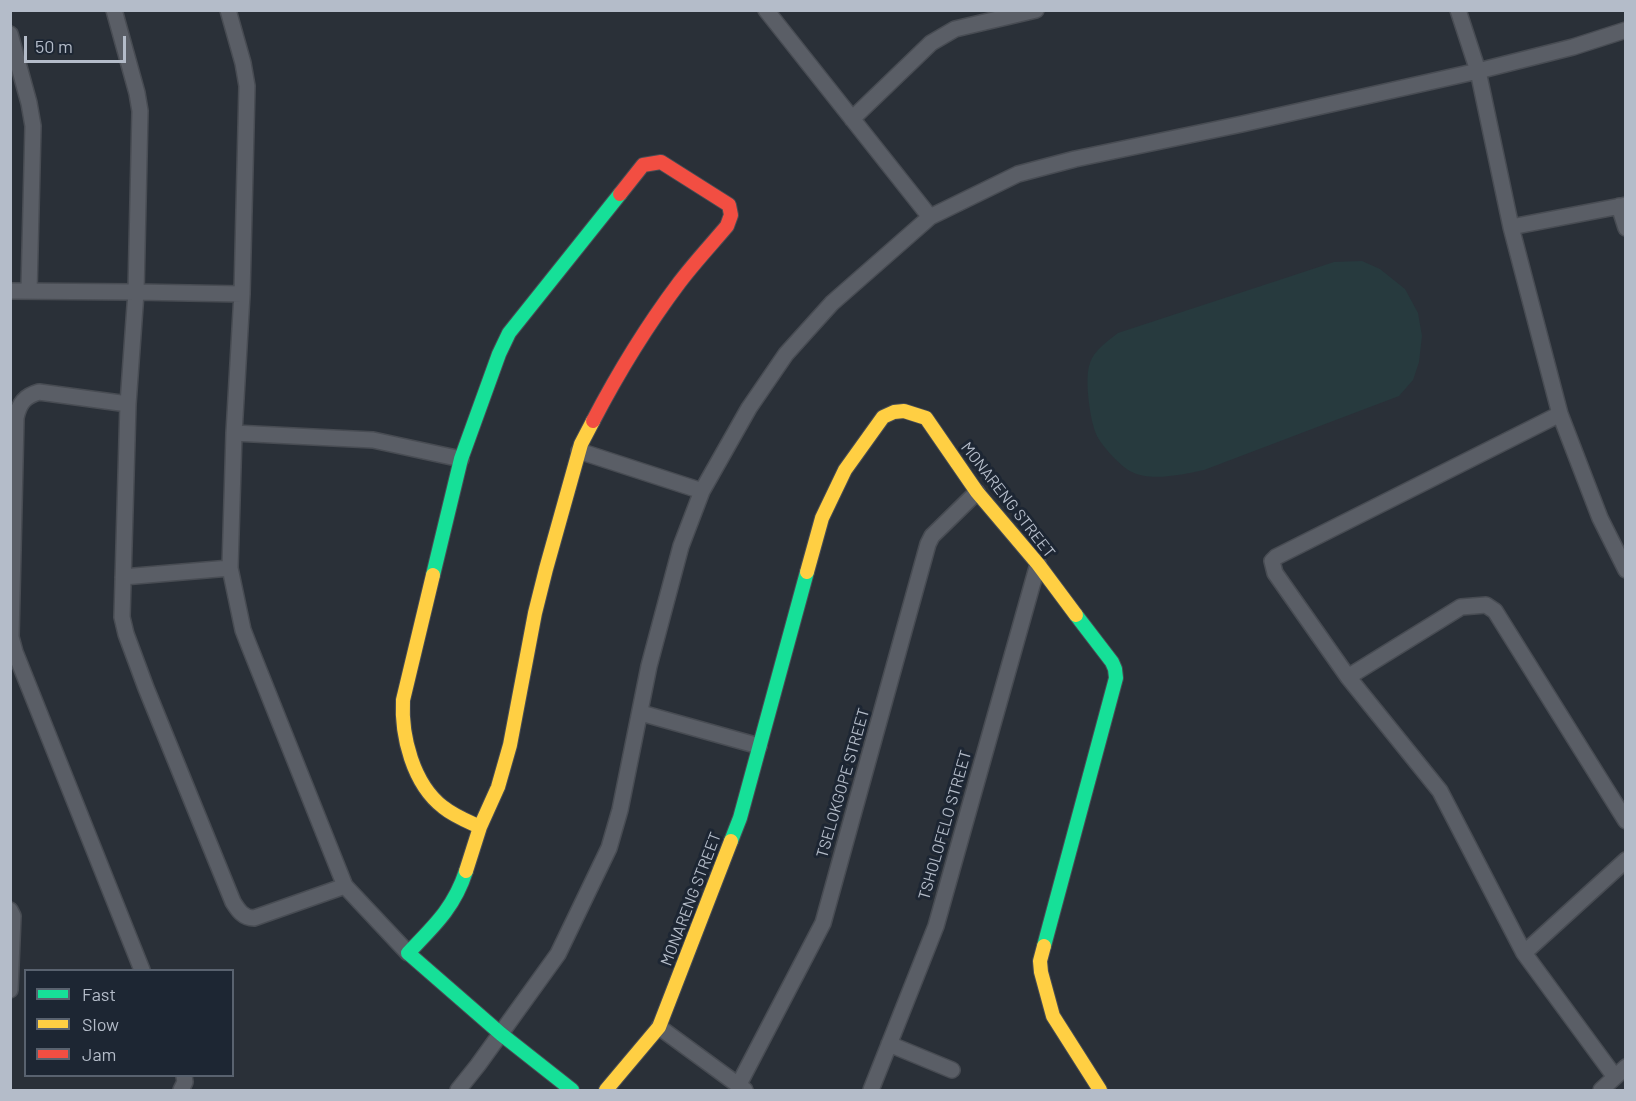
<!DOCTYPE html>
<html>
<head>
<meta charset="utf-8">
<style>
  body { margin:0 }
  #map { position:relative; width:1636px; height:1101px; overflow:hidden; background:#2a3038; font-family:Barlow,sans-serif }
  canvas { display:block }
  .frame { position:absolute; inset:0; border:12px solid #b4bcc9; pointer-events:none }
  .legend { position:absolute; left:24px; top:969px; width:210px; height:108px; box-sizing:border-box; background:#1d2633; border:2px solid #59626f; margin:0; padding:8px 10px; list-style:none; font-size:18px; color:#b4bcc9 }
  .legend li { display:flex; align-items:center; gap:12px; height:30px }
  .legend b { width:30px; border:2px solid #59626f }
  .scale { position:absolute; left:24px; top:36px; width:102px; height:27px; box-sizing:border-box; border:3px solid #b4bcc9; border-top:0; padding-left:8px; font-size:18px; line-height:21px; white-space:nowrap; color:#b4bcc9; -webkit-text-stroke:4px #1d2633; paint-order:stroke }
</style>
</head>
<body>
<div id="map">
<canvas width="1636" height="1101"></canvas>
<div class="frame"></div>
<ul class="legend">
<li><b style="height:8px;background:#16e098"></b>Fast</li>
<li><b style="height:8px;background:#ffcf43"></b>Slow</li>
<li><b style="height:8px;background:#f24e42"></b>Jam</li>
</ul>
<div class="scale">50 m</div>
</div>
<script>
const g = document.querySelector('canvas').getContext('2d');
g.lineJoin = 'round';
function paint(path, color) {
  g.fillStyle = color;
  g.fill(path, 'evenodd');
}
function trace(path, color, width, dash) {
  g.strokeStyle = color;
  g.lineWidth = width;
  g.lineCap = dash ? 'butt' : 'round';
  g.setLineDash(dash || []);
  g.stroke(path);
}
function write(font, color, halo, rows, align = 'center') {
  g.font = font + ' Barlow,sans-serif';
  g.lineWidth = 6;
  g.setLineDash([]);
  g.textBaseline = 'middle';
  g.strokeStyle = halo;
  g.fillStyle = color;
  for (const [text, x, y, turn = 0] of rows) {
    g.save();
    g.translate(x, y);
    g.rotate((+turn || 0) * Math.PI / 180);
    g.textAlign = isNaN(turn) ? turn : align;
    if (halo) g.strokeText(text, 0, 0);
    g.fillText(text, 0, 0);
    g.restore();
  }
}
paint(new Path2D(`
  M1362,261L1380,269L1405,289L1418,313L1422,336L1419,362L1413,380L1399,396L1204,470C1185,474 1151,482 1132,472C1121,467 1102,446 1097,436C1090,421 1084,378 1090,363C1094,350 1108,341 1118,333L1334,262Z`), '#273a3e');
const street = new Path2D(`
  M114,10L137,93L140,111L136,292L128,404L122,617L126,634L146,688L233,902C238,910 243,918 254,918L345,886
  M228,10L243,63L247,86L242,294L234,433L230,568L243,630L248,643L345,886L408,953
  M766,10L930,217
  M1458,10L1478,71L1511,227L1560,414L1600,518L1626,570
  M10,34L29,103L33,126L29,291
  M852,119L931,43L955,29L1036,10
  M1619,206L1626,228
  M1511,227L1626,205
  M10,291L136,292L242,294
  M128,404L39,392C25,396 19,403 16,418L11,637L15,652L142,970
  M1560,414L1276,557L1272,561L1275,573L1348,677L1440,791L1524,953L1615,1077
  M234,433L373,440L461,459
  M579,451L702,491
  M123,577L230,568
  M1348,677L1461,607L1486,605L1495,611L1626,821
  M641,713L759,746
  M10,910L13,916L10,990
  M1524,953L1626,860
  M659,1027L745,1090
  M889,1044L952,1070
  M738,1086L823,923L928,544L932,536L977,492
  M181,1090L185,1082L184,1076
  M458,1090L478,1065L558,954L609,848L620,810L649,666L681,546L702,491L749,408L786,354L832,303L930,217L1018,174L1075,159L1242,124L1478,71L1573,47L1626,30
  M871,1090L936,926L1038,564
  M1601,1090L1626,1067`);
const fast = new Path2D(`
  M433,575L461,459L499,354L509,333L620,194
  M731,841L740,818L807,572
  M466,871C454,908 434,926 408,953L501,1034L572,1090
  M1044,946L1116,678L1115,669L1112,662L1076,615`);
const slow = new Path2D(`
  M807,572L822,518L845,470L883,417L894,412L904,411L926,418L977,492L1038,564L1076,615
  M433,575L403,700C401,736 413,784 443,807C454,816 467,821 480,827
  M466,871L480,827L498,787L510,745L535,613L546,569L581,444L593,421
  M1044,946L1040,961L1041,972L1053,1016L1100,1090
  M606,1090L659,1027L731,841`);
const jam = new Path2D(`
  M593,421C618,373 646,327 679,283C694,263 711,245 727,226L731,215L729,205L661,162L643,165L620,194`);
trace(street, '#484c53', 18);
trace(fast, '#484c53', 16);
trace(slow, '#484c53', 16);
trace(jam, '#484c53', 16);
trace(street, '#5a5e66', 15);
trace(fast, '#16e098', 14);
trace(slow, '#ffcf43', 14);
trace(jam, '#f24e42', 14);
write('16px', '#b4bcc9', '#1d2633', [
  ["MONARENG STREET",1008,500,52],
  ["TSELOKGOPE STREET",843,783,-74],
  ["TSHOLOFELO STREET",945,825,-74],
  ["MONARENG STREET",691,899,-69]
]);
</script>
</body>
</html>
